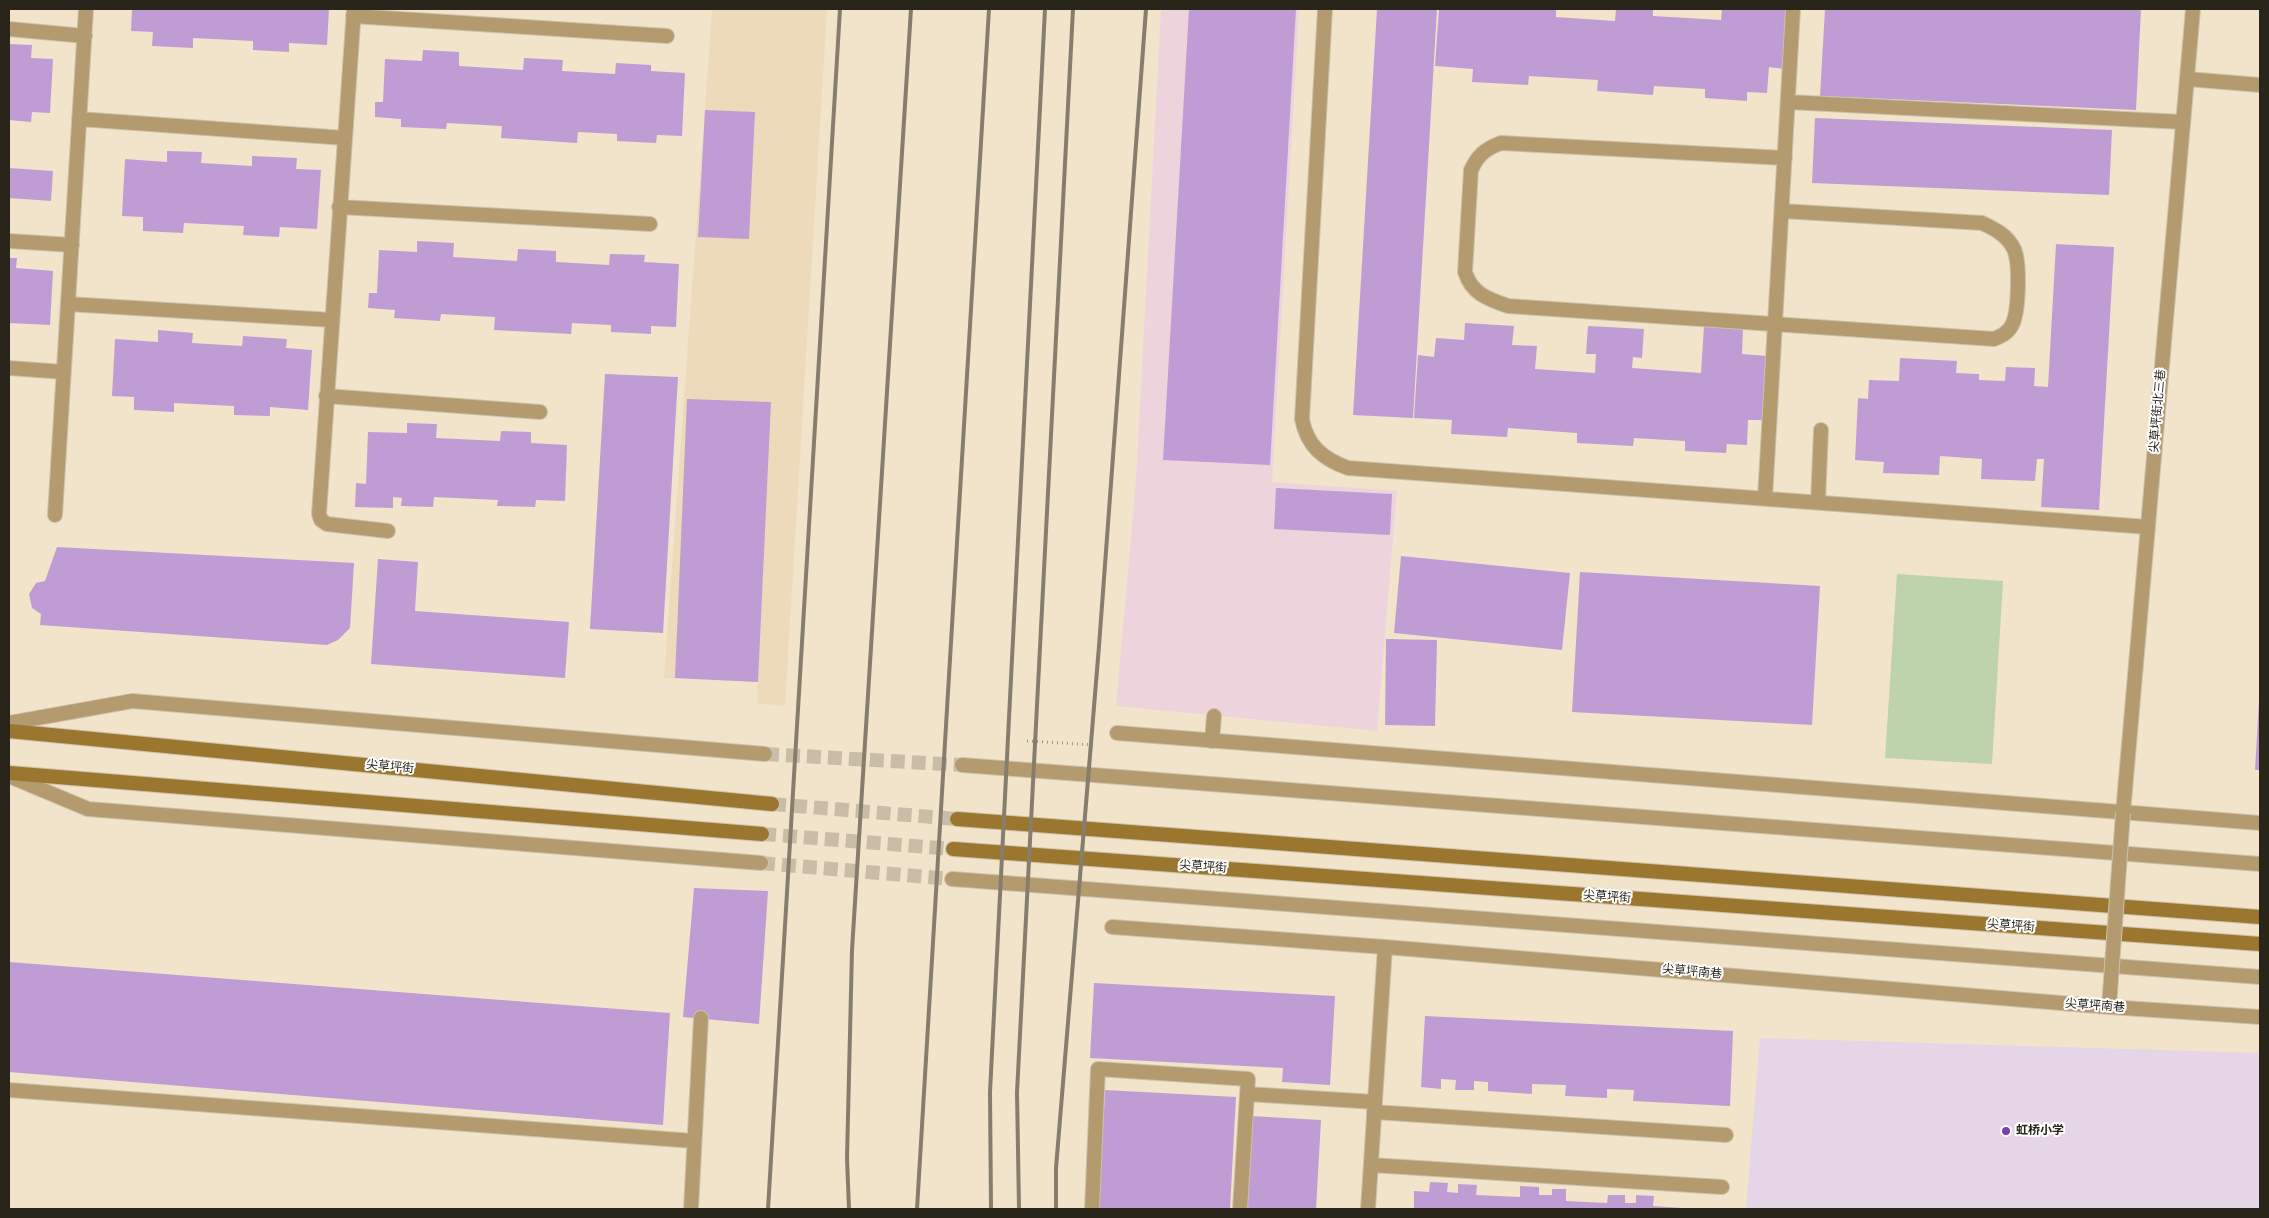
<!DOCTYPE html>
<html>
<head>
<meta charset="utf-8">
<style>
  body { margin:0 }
  #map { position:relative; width:2269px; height:1218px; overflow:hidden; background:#f2e3cb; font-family:"DM Sans",sans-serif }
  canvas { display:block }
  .frame { position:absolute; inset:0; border:10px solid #2a251b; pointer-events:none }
</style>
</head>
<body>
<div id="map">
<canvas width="2269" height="1218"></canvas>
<div class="frame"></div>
</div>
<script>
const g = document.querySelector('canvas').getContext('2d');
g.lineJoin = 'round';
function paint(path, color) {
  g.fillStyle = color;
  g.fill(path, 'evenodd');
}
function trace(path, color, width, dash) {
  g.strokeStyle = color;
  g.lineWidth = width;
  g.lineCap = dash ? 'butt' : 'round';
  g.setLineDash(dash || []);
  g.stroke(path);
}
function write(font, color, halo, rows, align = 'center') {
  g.font = font + ' "DM Sans","Noto Sans SC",sans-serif';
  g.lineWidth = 4;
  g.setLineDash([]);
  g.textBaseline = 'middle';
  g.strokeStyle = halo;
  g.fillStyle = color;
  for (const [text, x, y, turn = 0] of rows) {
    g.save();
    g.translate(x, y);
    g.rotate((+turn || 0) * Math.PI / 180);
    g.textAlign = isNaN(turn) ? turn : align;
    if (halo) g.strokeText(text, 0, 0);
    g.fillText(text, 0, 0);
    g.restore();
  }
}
paint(new Path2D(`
  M1161,9H1299L1272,482L1397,491L1377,731L1116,706L1136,481Z`), '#edd3dc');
paint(new Path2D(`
  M712,9H827L785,706L757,703L758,682L664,678Z`), '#eddabb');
paint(new Path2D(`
  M1760,1038L2260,1053V1209H1746Z`), '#e5d5e7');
paint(new Path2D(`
  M1897,574L2003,581L1992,764L1885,758Z`), '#bed2ab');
paint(new Path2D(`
  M132,9H329L327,45L289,43V52L253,50V41L193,38V48L152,46L153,32L131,31Z
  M1189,9H1296L1270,465L1163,460Z
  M1377,9H1437L1413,418L1353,415Z
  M1439,9H1556V17L1615,21L1616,9H1653V16L1721,20L1722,9H1788L1784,69L1769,67L1767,93L1747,92V101L1705,98V89L1654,86L1653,95L1597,91L1598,80L1529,76L1528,85L1472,82L1473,69L1435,66Z
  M1825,9H2141L2136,110L1820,96Z
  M9,44L32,45L31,58L53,59L50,113L32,112L31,122L9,120Z
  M423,50L459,52V66L523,70L524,58L563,60L562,71L615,74L616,63L651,65V71L685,73L682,136L657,135L656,143L617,141V134L578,132L577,143L501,138L502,126L447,123L446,129L401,127V119L375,117V102H383L385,59L422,61Z
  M705,110L755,112L749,239L698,237Z
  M1815,118L2112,130L2109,195L1812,183Z
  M167,151L202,152L201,163L252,166V156L297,158L296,169L321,170L317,229L280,227L279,237L243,235L244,226L184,223L183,233L143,231V217L122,216L125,159L167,162Z
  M9,168L53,171L51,201L9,198Z
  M417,241L454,243L453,257L517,261L518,249L556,251V262L609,265L610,254L645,255L644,262L679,264L676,327L651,326V334L611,332V325L572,323L571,334L494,330L495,317L441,314L440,321L394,318L395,310L368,308L369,293H377L379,250L417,252Z
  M2056,244L2114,247L2099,510L2041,507L2044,459H2037L2035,481L1981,479L1982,459L1940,456L1939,475L1883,473L1884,462L1855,460L1858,398L1868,399L1869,380L1899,381L1900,358L1957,361L1956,373L1979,374V380L2005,381L2006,367L2035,368L2034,386L2048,387Z
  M9,258H17L16,268L53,271L50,325L9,323Z
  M1465,323L1514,326L1512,345L1537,346L1535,369L1595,373L1596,354H1586L1588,326L1644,329L1642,358L1633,357L1632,368L1701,373L1704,326L1743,328L1742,354L1767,356L1764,420H1748L1747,445L1727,444L1726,453L1685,451V441L1634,438L1633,446L1577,443V433L1508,428L1507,437L1451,434L1452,420L1414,418L1418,355L1434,357L1436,338L1464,340Z
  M158,330L193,333L192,343L242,346L243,336L287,339L286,348L312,350L308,410L270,407V416L234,415V406L174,403V412L134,410V397L112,396L115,339L158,342Z
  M605,374L678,377L663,633L590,629Z
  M687,399L771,402L758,682L675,678Z
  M407,423L437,424L436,438L500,441L501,431L531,432V443L567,445L565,501L536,500L535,507L497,506L498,500L434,497L433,507L401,506L402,498L393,497V508L355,507L356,483L366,484L368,432L407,433Z
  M1276,488L1392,494L1390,535L1274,529Z
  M57,547L354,563L350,628L338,640L327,645L40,625L41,614L32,608L29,594L36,583L45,581Z
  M1401,556L1570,573L1562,650L1394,633Z
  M378,559L418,562L415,611L569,622L565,678L371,664Z
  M1580,572L1820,586L1812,725L1572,712Z
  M1386,639L1437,640L1435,726L1385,725Z
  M2259,700L2260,701V770H2255Z
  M694,888L768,891L759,1024L683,1017Z
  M9,962L670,1013L663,1125L9,1072Z
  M1094,983L1335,996L1330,1085L1282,1082L1283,1068L1090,1058Z
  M1425,1016L1733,1031L1730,1106L1633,1101L1634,1090L1607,1089V1098L1565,1096L1566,1085L1532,1084V1094L1488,1091V1082L1474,1081V1090H1455L1456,1080L1441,1079V1089L1421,1087Z
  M1105,1090L1236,1097L1230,1209H1099Z
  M1251,1116L1321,1120L1316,1209H1245Z
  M1430,1182L1448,1183L1447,1192L1458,1193V1184L1477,1185L1476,1195L1520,1197V1186L1539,1187V1195H1552V1189H1566V1201L1607,1203L1608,1195H1625V1203H1636V1195L1654,1196L1653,1206L1697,1209H1414V1191L1429,1192Z`), '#bf9dd4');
trace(new Path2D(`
  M765,754L962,765
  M761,863L952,879`), '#cabda8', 14, [14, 7]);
trace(new Path2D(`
  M772,804L957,819
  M762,834L953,849`), '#cabda8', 14, [14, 7]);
const service = new Path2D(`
  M354,9L319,514L321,520L327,524L388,531
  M1325,9L1302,419C1307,446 1323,459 1348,468L2148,527
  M353,16L667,36
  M9,29L85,36
  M2187,79L2260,85
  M1788,102L2183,122
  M79,119L345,138
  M339,207L650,224
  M1782,211L1982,223C1995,229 2007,235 2014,249C2020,263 2019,312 2012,325C2008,333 2001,336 1994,339L1508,306C1488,299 1472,294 1465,272L1471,170C1478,155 1485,149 1501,143L1785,158
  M9,241L72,245
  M68,304L332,320
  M9,368L64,372
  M326,396L540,412
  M1765,498L1793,9
  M1818,502L1821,430
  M55,515L86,9
  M1212,741L1214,716
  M1247,1094L1375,1102
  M1374,1112L1726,1135
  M1371,1165L1722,1187
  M1092,1209L1098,1069L1248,1079L1240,1209`);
const minor = new Path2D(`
  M1117,733L2260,823
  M2123,813L2193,9
  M1112,927L1385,947
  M9,1090L694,1141
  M691,1209L701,1018
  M1368,1209L1385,947L2109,1007L2260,1017`);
const tertiary = new Path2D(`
  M9,723L132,701L765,754
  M962,765L2260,864
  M9,776L88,809L761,863
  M952,879L2260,977`);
const secondary = new Path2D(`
  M9,731L772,804
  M9,773L762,834
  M957,819L2260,917
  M953,849L2260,944`);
trace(service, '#cec1ab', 16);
trace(minor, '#cec1ab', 16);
trace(tertiary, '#cec1ab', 16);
trace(secondary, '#cec1ab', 16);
trace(new Path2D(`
  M1027,741L1096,745`), '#9e9381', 3, [1, 4]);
trace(service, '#b39b6f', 14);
trace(minor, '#b39b6f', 14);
trace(tertiary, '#b39b6f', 14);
trace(secondary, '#9a762e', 14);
trace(new Path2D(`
  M768,1209L840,9
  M849,1209L847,1158L852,950L911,9
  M917,1209L989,9
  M991,1209L990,1092L1045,9
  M1019,1209L1017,1092L1073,9
  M1056,1209V1168L1099,646L1146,9`), '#867d6c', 4);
const pedestrianBridge = new Path2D(`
  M2109,1007L2123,813`);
trace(pedestrianBridge, '#cec1ab', 16, []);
trace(pedestrianBridge, '#b39b6f', 14);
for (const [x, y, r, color] of [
  [2006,1131,5,"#7e3eb3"]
]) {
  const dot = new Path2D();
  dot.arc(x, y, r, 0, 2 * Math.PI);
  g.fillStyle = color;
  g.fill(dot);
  trace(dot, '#fff', 2);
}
write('12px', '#2a251b', '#fff', [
  ["尖草坪街北三巷",2158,411,-85],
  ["尖草坪街",390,767,5],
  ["尖草坪街",1203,867,4],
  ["尖草坪街",1607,897,4],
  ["尖草坪街",2011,926,4],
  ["尖草坪南巷",1692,972,5],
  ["尖草坪南巷",2095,1006,4]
]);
write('bold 12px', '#2a251b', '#fff', [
  ["虹桥小学",2016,1131]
], 'left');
</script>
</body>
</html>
